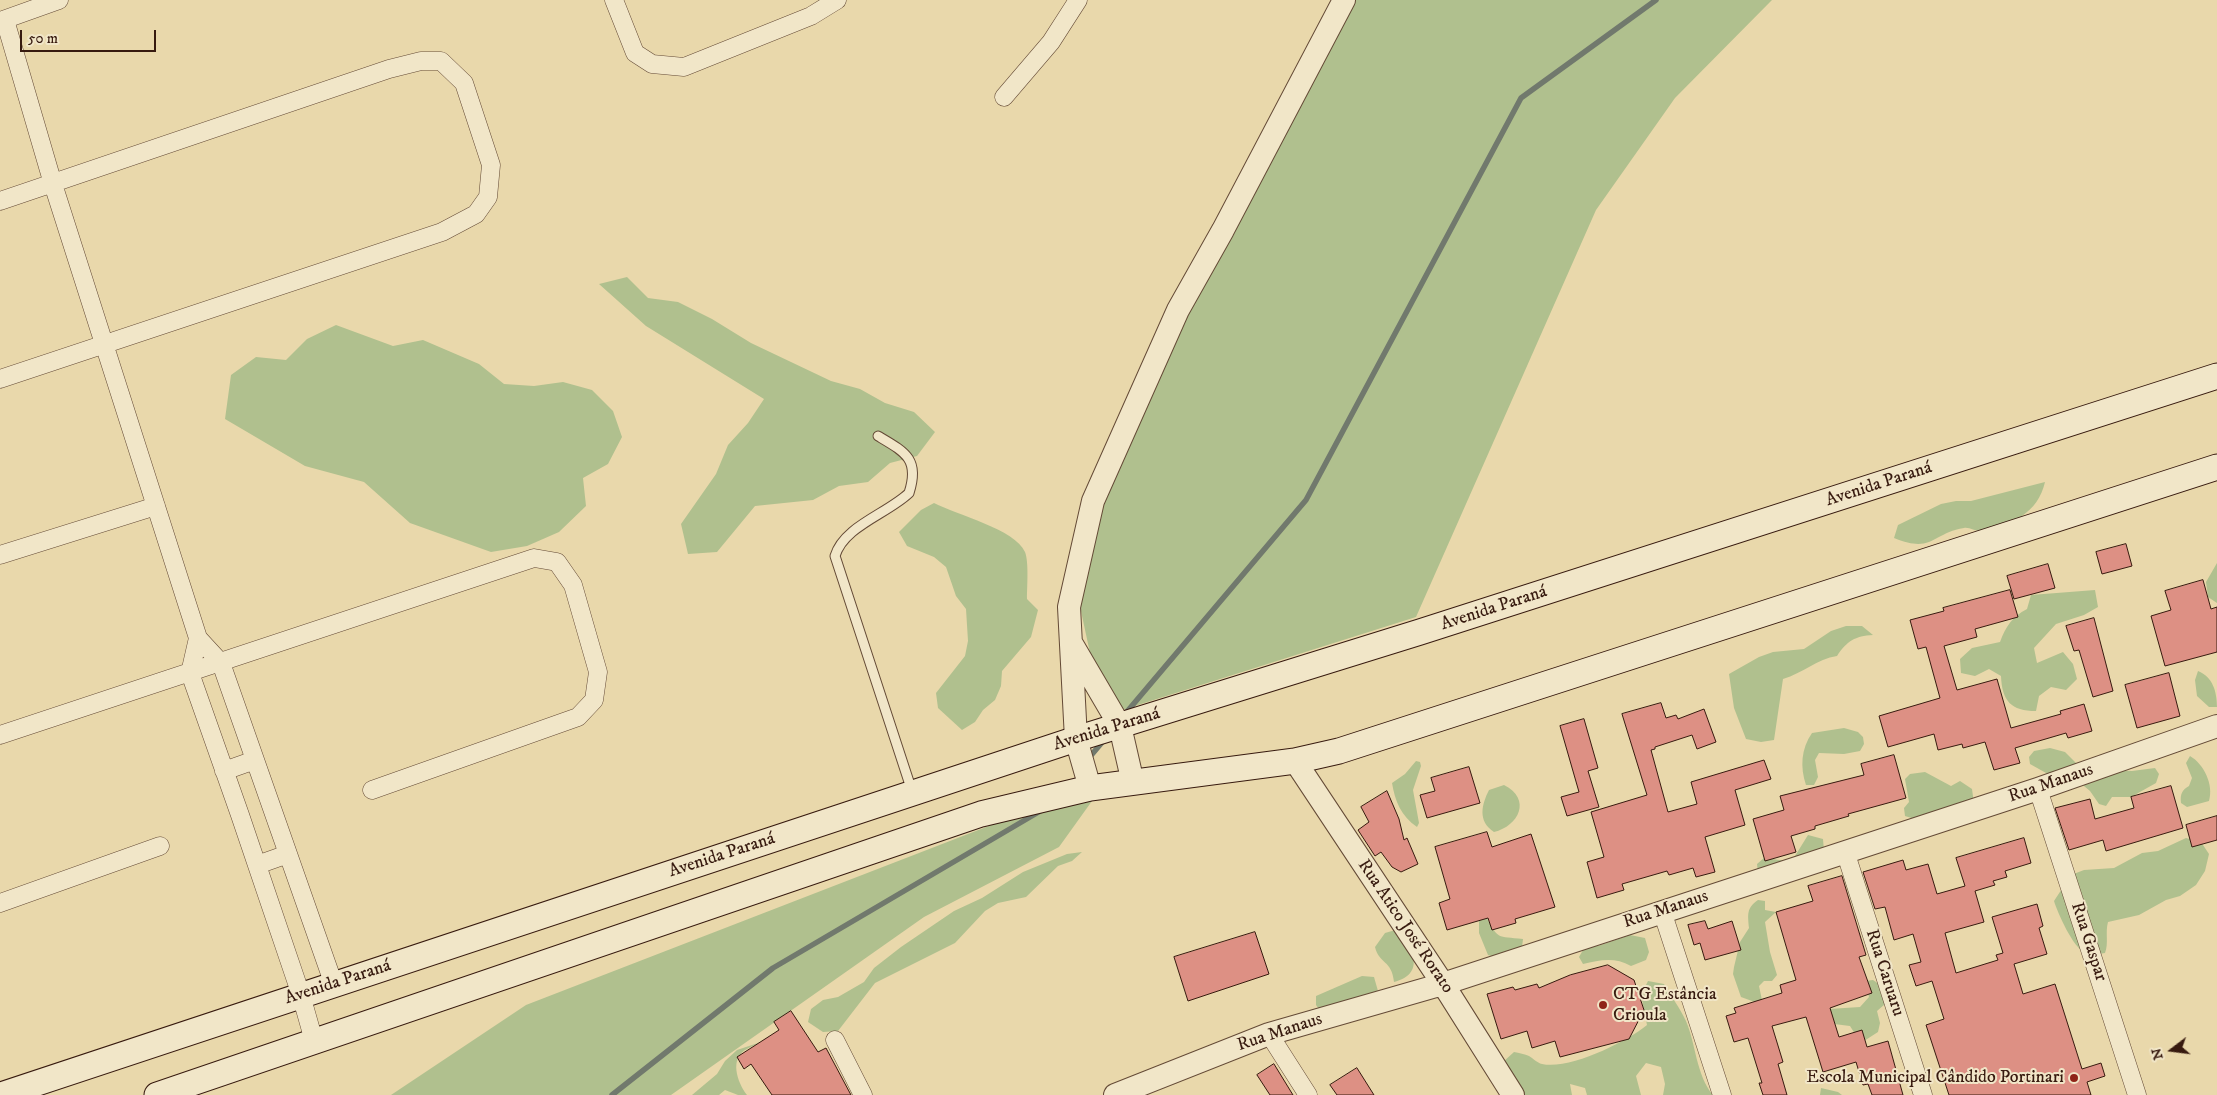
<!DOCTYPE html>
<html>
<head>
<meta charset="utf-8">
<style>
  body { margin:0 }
  #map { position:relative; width:2217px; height:1095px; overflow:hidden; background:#e9d8ab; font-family:"IM FELL DW Pica",serif }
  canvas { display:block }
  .north { position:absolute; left:2147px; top:1025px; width:50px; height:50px; -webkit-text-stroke:4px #f1e6c8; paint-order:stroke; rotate:255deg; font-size:14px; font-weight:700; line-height:20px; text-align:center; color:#371a0f }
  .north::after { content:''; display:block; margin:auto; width:18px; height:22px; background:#371a0f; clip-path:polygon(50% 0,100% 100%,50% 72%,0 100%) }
  .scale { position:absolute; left:20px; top:30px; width:136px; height:22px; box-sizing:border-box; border:2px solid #371a0f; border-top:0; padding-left:6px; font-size:15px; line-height:18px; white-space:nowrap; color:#371a0f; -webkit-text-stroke:4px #f1e6c8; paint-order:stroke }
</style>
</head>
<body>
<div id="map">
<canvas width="2217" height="1095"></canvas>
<div class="north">N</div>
<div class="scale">50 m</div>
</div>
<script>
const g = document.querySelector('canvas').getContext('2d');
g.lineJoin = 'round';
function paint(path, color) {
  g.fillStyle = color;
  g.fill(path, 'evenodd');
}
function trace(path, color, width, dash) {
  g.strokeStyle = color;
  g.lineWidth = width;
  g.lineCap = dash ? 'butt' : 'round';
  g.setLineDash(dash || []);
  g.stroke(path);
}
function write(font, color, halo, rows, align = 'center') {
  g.font = font + ' "IM FELL DW Pica",serif';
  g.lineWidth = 4;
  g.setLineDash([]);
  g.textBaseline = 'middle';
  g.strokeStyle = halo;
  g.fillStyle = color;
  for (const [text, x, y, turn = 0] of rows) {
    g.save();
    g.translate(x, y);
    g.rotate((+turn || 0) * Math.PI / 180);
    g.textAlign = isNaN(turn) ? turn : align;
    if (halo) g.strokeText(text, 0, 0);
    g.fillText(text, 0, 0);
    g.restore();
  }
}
paint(new Path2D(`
  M1354,0H1772L1675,98L1596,210L1416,617L1119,711L1090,653L1079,602L1105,494L1187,303Z
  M627,277L648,298L678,302L712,319L751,343L831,381L860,389L885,403L914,412L935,432L917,456L890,463L868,482L839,486L813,500L755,506L717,552L688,554L681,524L716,474L728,445L748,423L764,399L646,326L599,284Z
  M336,325L393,346L423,340L479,364L504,384L534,386L563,382L592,390L613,411L622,437L608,464L583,478L586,506L559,532L527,546L491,552L410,523L364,482L305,466L225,419L231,375L256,357L286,360L307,339Z
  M2045,482C2038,513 2012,525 1982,531C1976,532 1970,527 1964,528C1932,533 1933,554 1894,538L1898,525L1941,504L1956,501H1971Z
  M934,503C957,515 1015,529 1025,552C1029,562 1027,587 1027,599L1038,610L1031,637L1002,671L1001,686L995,700L983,710L975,722L962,730L938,708L936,693L965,656L968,641L966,609L956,596L946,567L934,557L907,546L899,532L921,510Z
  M2217,563V603L2208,597L2206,582Z
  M2095,590L2098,607L2084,615L2056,624L2034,648L2037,663L2063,652L2073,664L2077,679L2066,690L2051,687L2039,696L2036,711C2011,711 2002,701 2001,676L1989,669L1975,676L1961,673L1960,659L1972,648L2000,642C2006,626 2012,617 2027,609L2031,595Z
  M1846,626H1862L1873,635C1855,636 1847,641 1837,656C1817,659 1803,673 1783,679L1774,740L1761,742L1746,739L1734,708L1729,674L1759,657L1773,652L1804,649L1831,631Z
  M2198,671C2213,677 2217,692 2217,707H2209L2197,696L2195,680Z
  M1844,728L1858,732L1863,737L1864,744L1860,751L1844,754L1819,753L1815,760L1818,777L1814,785H1806C1800,767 1801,749 1812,733Z
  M2050,748L2065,752L2082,769L2132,771L2155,768L2159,774L2156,783L2131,797H2112L2106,806L2099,804L2090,791L2078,781L2055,778L2030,764L2029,757L2034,751Z
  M2190,756C2204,764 2214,785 2209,801L2187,807L2181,803C2180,794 2182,790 2189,786L2192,778L2186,763Z
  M1416,761L1420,762L1421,766L1413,790L1419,823L1417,827C1401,816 1395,801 1392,783L1405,774Z
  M1925,772L1951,786L1960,781L1972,789L1974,804L1921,821L1905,816L1904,808L1909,802L1905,779L1910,774Z
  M1504,785C1532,799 1519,826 1494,832C1477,821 1482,804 1489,790Z
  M1092,801L1059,847L924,917L671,1095H391L526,1005L1012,817Z
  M1808,835L1823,839L1824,851L1758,873L1757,864L1764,858L1788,861L1795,856Z
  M2186,838L2201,842L2209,854L2205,871L2196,885L2180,896L2166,900L2139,915L2108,922C2105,933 2109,943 2105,953C2098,954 2091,956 2085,953C2073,947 2058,914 2054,901L2071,875L2084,870L2114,868L2142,853L2158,851Z
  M1082,852L1072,861L1058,866L1026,897L998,903L985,911L955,943L875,983L838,1031L823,1032L808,1022L811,1009L823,1000L838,997L864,982L874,968L901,947L954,911L982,898L1023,872L1067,854Z
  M1758,900L1765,901V910L1776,912L1765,922L1770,952L1777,975L1772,981H1764L1759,986L1763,1005L1741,997L1733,974L1734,967L1740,942L1749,928C1748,915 1746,908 1758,900Z
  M1486,916C1498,940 1497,936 1523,939L1522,947L1495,957L1488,955L1479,933V917Z
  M1399,929C1413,948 1426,974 1394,982C1392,960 1379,964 1375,947L1385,933Z
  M1630,935L1645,938L1649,952L1646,960L1631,966C1615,957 1600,960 1583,964L1579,957L1583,950L1590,946H1598Z
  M1362,976L1374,977L1378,991L1321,1012L1316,1005V996Z
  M1873,980L1879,984L1885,1004L1877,1011L1880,1023L1878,1032L1864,1041L1857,1037L1850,1026L1834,1024L1829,1009L1860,1007L1869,997L1865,981Z
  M1648,981L1664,984C1671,996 1680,1008 1686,1021C1696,1044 1696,1075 1713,1095H1663L1665,1084L1661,1067L1646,1063L1636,1076L1641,1095H1587L1585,1088L1570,1084L1572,1095H1515L1503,1062L1514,1052C1519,1053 1525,1054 1529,1056C1533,1058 1537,1063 1542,1064C1570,1070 1626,1042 1647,1025L1641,995Z
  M761,1042C756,1045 752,1046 747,1049C729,1058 737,1082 747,1095H738L725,1090L719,1095H692L717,1074L725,1061L737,1050Z
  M1821,1088L1838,1092L1842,1095H1820Z`), '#b0c08e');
trace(new Path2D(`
  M1125,714L1306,500L1521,98L1656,0
  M1088,759L1104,740
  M612,1095L773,968L1042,810`), '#71796d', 5.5);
const building = new Path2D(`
  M2126,544L2132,566L2102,574L2096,552Z
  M2048,564L2055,588L2014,599L2007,576Z
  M2203,580L2211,609L2217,607V652L2165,666L2151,616L2171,610L2165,591Z
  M2010,590L2018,617L1975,629L1977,637L1944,646L1957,690L1997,679L2011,728L2061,714L2060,711L2084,704L2092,731L2068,738L2066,733L2015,748L2020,763L1994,770L1985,742L1963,748L1962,744L1938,750L1934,734L1888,747L1879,716L1940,698L1926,647L1918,649L1910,620L1944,611L1943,608Z
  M2094,618L2113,691L2093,697L2079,650L2074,651L2066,626Z
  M2169,673L2180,716L2137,728L2125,685Z
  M1661,703L1666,718L1676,715L1678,719L1704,709L1716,742L1697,749L1692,735L1655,747V749L1651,750L1668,812L1697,804L1691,782L1764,760L1771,779L1735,790L1745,825L1705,837L1715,872L1696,877L1693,868L1669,875L1667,871L1622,884L1624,890L1597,898L1587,862L1604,857L1591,812L1647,795L1622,714Z
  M1584,719L1598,768L1588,771L1599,807L1567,816L1561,797L1579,792L1560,726Z
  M1894,755L1906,798L1848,814L1849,816L1815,826V829L1791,836L1796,852L1765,861L1753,819L1784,810L1780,796L1864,775L1861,764Z
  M1469,767L1480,803L1427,818L1420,795L1435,791L1431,778Z
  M2171,786L2183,828L2106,851L2103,840L2069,850L2055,808L2090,799L2095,819L2134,808L2131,797Z
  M1387,791L1399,819L1404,840L1407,838L1418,864L1401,872L1392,867L1381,852L1375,856L1358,830L1369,822L1361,807Z
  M2217,816V840L2192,847L2186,825Z
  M1487,832L1492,847L1531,834L1555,907L1515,919L1516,923L1492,930L1488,918L1447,930L1439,903L1450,899L1435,847Z
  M2024,838L2031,863L2005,871L2007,877L1993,881L1995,885L1975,891L1984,922L1945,933L1956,973L1998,960L1996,955L2003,953L1992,917L2037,904L2043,926L2039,928L2047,954L2014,964L2023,994L2055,984L2082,1069L2101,1063L2105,1076L2087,1082L2091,1095H1949L1926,1025L1944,1019L1932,981L1916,986L1909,965L1921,962L1913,934L1894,940L1885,907L1875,909L1863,872L1903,860L1906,870L1928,864L1937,894L1965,886L1956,858Z
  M1842,876L1866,955L1859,957L1872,993L1830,1008L1839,1037L1862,1030L1867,1047L1888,1041L1903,1095H1872L1868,1084L1863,1085L1856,1062L1823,1072L1806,1017L1772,1026L1783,1062L1778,1064L1787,1095H1763L1759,1083H1762L1748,1038L1734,1042L1726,1016L1736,1013L1734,1008L1782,993L1780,985L1796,980L1776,912L1813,901L1808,886Z
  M1705,921L1708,929L1732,921L1741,950L1705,960L1700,943L1694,945L1688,925Z
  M1255,932L1269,974L1188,1001L1174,957Z
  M1608,965L1634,980L1644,1010L1629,1039L1560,1057L1555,1041L1532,1048L1527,1031L1501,1039L1487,994L1513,987L1515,990L1537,984L1539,988L1570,975Z
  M791,1011L818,1052L826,1048L851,1095H772L751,1064L744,1069L737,1057L779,1030L774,1022Z
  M1274,1064L1293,1095H1270L1257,1075Z
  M1357,1068L1374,1095H1337L1330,1085Z`);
paint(building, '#dd9084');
trace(building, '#371a0f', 1);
const service = new Path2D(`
  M878,436C905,452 920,459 909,493C887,514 844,526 835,556L912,791`);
const minor = new Path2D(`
  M614,0L635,53L652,64L684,67L811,16L837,0
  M5,20L53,184L198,638L221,663L334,985
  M0,21L59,0
  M1004,97L1051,42L1078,0
  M0,201L389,69L421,61H441L464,83L491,165L488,197L476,214L442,232L0,379
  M0,555L156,506
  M198,638L190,673L240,815L301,995L314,1041
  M0,735L534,558L557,562L573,585L598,672L594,700L578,717L372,790
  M224,771L255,760
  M2038,789L2137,1095
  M1845,851L1923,1095
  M257,865L288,854
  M0,903L160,846
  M1662,911L1722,1095
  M1269,1034L1308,1095
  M835,1040L863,1095`);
const tertiary = new Path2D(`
  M1072,644L1120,726L1133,783
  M1295,761L1443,984L1513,1095
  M1090,788L1076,739L1069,607L1093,501L1178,310L1223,230L1344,0
  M1115,1095L1269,1034L1443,984L2038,789L2217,726`);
const secondary = new Path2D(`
  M1,1095L1076,739L1420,632L2217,376
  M157,1095L981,814L1090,788L1295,761L1339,751L2217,467`);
trace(service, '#644a36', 11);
trace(minor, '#644a36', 19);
trace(tertiary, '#644a36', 24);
trace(secondary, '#371a0f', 27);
trace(service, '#f1e6c8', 9);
trace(minor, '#f1e6c8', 18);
trace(tertiary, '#f1e6c8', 22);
trace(secondary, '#f1e6c8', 25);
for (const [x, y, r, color] of [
  [1603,1005,5,"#8f2418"],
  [2074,1078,5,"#8f2418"]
]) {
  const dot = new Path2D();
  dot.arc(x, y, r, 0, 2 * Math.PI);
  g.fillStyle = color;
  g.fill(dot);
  trace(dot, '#f1e6c8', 2);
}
write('18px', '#371a0f', '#f1e6c8', [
  ["Avenida Paraná",1879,485,-18],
  ["Avenida Paraná",1494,609,-18],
  ["Avenida Paraná",1107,730,-17],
  ["Rua Manaus",2051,784,-19],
  ["Avenida Paraná",722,856,-18],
  ["Rua Manaus",1666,910,-18],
  ["Rua Atico José Rorato",1405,927,56],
  ["Rua Gaspar",2088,942,72],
  ["Rua Caruaru",1884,973,72],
  ["Avenida Paraná",338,983,-18],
  ["Rua Manaus",1280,1033,-18]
]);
write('18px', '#371a0f', '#f1e6c8', [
  ["CTG Estância",1613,995],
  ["Crioula",1613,1016],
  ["Escola Municipal Cândido Portinari",2064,1078,"right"]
], 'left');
</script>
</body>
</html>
